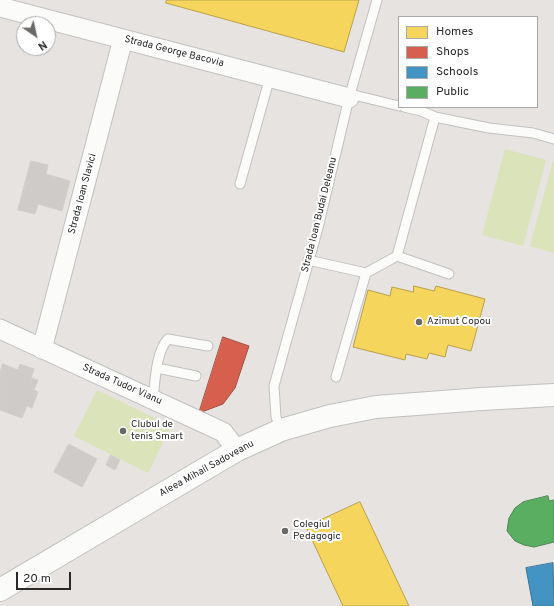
<!DOCTYPE html>
<html>
<head>
<meta charset="utf-8">
<style>
  body { margin:0 }
  #map { position:relative; width:554px; height:606px; overflow:hidden; background:#e6e3e0; font-family:Overpass,sans-serif }
  canvas { display:block }
  .legend { position:absolute; left:398px; top:16px; width:140px; height:92px; box-sizing:border-box; background:#fff; border:1px solid #a9a9a9; margin:0; padding:5px 7px; list-style:none; font-size:12px; color:#292929 }
  .legend li { display:flex; align-items:center; gap:8px; height:20px }
  .legend b { width:20px; border:1px solid #a9a9a9 }
  .north { position:absolute; left:16px; top:16px; width:40px; height:40px; box-sizing:border-box; background:#fff; border:1px solid #a9a9a9; border-radius:50%; rotate:146deg; font-size:11px; font-weight:700; line-height:16px; text-align:center; color:#292929 }
  .north::after { content:''; display:block; margin:auto; width:14px; height:18px; background:#6b6a69; clip-path:polygon(50% 0,100% 100%,50% 72%,0 100%) }
  .scale { position:absolute; left:16px; top:572px; width:55px; height:18px; box-sizing:border-box; border:2px solid #292929; border-top:0; padding-left:5px; font-size:12px; line-height:14px; white-space:nowrap; color:#292929; -webkit-text-stroke:3px #fff; paint-order:stroke }
</style>
</head>
<body>
<div id="map">
<canvas width="554" height="606"></canvas>
<ul class="legend">
<li><b style="height:11px;background:#f6d55c"></b>Homes</li>
<li><b style="height:11px;background:#d6604d"></b>Shops</li>
<li><b style="height:11px;background:#4393c3"></b>Schools</li>
<li><b style="height:11px;background:#5aae61"></b>Public</li>
</ul>
<div class="north">N</div>
<div class="scale">20 m</div>
</div>
<script>
const g = document.querySelector('canvas').getContext('2d');
g.lineJoin = 'round';
function paint(path, color) {
  g.fillStyle = color;
  g.fill(path, 'evenodd');
}
function trace(path, color, width, dash) {
  g.strokeStyle = color;
  g.lineWidth = width;
  g.lineCap = dash ? 'butt' : 'round';
  g.setLineDash(dash || []);
  g.stroke(path);
}
function write(font, color, halo, rows, align = 'center') {
  g.font = font + ' Overpass,sans-serif';
  g.lineWidth = 4;
  g.setLineDash([]);
  g.textBaseline = 'middle';
  g.strokeStyle = halo;
  g.fillStyle = color;
  for (const [text, x, y, turn = 0] of rows) {
    g.save();
    g.translate(x, y);
    g.rotate((+turn || 0) * Math.PI / 180);
    g.textAlign = isNaN(turn) ? turn : align;
    if (halo) g.strokeText(text, 0, 0);
    g.fillText(text, 0, 0);
    g.restore();
  }
}
paint(new Path2D(`
  M505,149L546,160L523,246L482,235Z
  M553,161H554V253L530,246Z
  M97,390L171,426L148,473L74,436Z`), '#dbe3ba');
const homes = new Path2D(`
  M167,0H359L344,52L166,3Z
  M414,286L434,291L436,286L485,299L471,351L448,345L445,357L429,353L427,359L406,354L405,360L353,347L368,290L390,296L392,287L413,292Z
  M360,502L409,606H343L306,527Z`);
paint(homes, '#f6d55c');
trace(homes, '#b8a14d', 1);
const shops = new Path2D(`
  M223,337L249,346L235,388L223,404L199,413Z`);
paint(shops, '#d6604d');
trace(shops, '#a25042', 1);
const schools = new Path2D(`
  M553,563L554,606H533L526,568Z`);
paint(schools, '#4393c3');
trace(schools, '#3b7395', 1);
const public = new Path2D(`
  M548,496L549,501L554,500V542L534,547L524,545L515,541L507,531L509,518L515,508L523,502Z`);
paint(public, '#5aae61');
trace(public, '#4b8650', 1);
const building = new Path2D(`
  M31,161L48,165L46,174L70,181L62,211L38,204L35,214L18,210Z
  M3,364L18,370L20,364L34,369L31,378L38,380L34,390L38,392L32,408L27,406L22,418L0,410V372Z
  M69,444L97,459L82,487L54,472Z
  M111,455L120,460L115,470L106,465Z`);
paint(building, '#cecbc9');
trace(building, '#d1cecc', 1);
const lane = new Path2D(`
  M350,94L399,106
  M404,107L421,111L435,117L489,128L533,133L554,139
  M240,184L270,77
  M397,256L435,117
  M308,260L366,273L336,377
  M366,273L397,256L449,274
  M157,368L196,376
  M153,399C155,382 156,351 168,339L208,346
  M281,430L276,417L274,386L318,228L349,98L377,0`);
const street = new Path2D(`
  M0,7L349,98
  M0,329L223,432L237,450
  M42,349L123,39`);
const secondary = new Path2D(`
  M0,590L237,450L281,430L330,416L376,407L482,399L554,395`);
trace(lane, '#c1c1c1', 11);
trace(street, '#c1c1c1', 21);
trace(secondary, '#c1c1c1', 24);
trace(lane, '#fbfbfa', 9);
trace(street, '#fbfbfa', 19);
trace(secondary, '#fbfbfa', 22);
for (const [x, y, r, color] of [
  [419,322,4,"#6b6a69"],
  [123,431,4,"#6b6a69"],
  [285,531,4,"#6b6a69"]
]) {
  const dot = new Path2D();
  dot.arc(x, y, r, 0, 2 * Math.PI);
  g.fillStyle = color;
  g.fill(dot);
  trace(dot, '#fff', 1.5);
}
write('10px', '#292929', '#fff', [
  ["Strada George Bacovia",174,52,14],
  ["Strada Ioan Slavici",83,194,-75],
  ["Strada Ioan Budai Deleanu",320,215,-76],
  ["Strada Tudor Vianu",122,385,24],
  ["Aleea Mihail Sadoveanu",207,469,-29]
]);
write('10px', '#292929', '#fff', [
  ["Azimut Copou",427,322],
  ["Clubul de",131,425],
  ["tenis Smart",131,437],
  ["Colegiul",293,525],
  ["Pedagogic",293,537]
], 'left');
</script>
</body>
</html>
